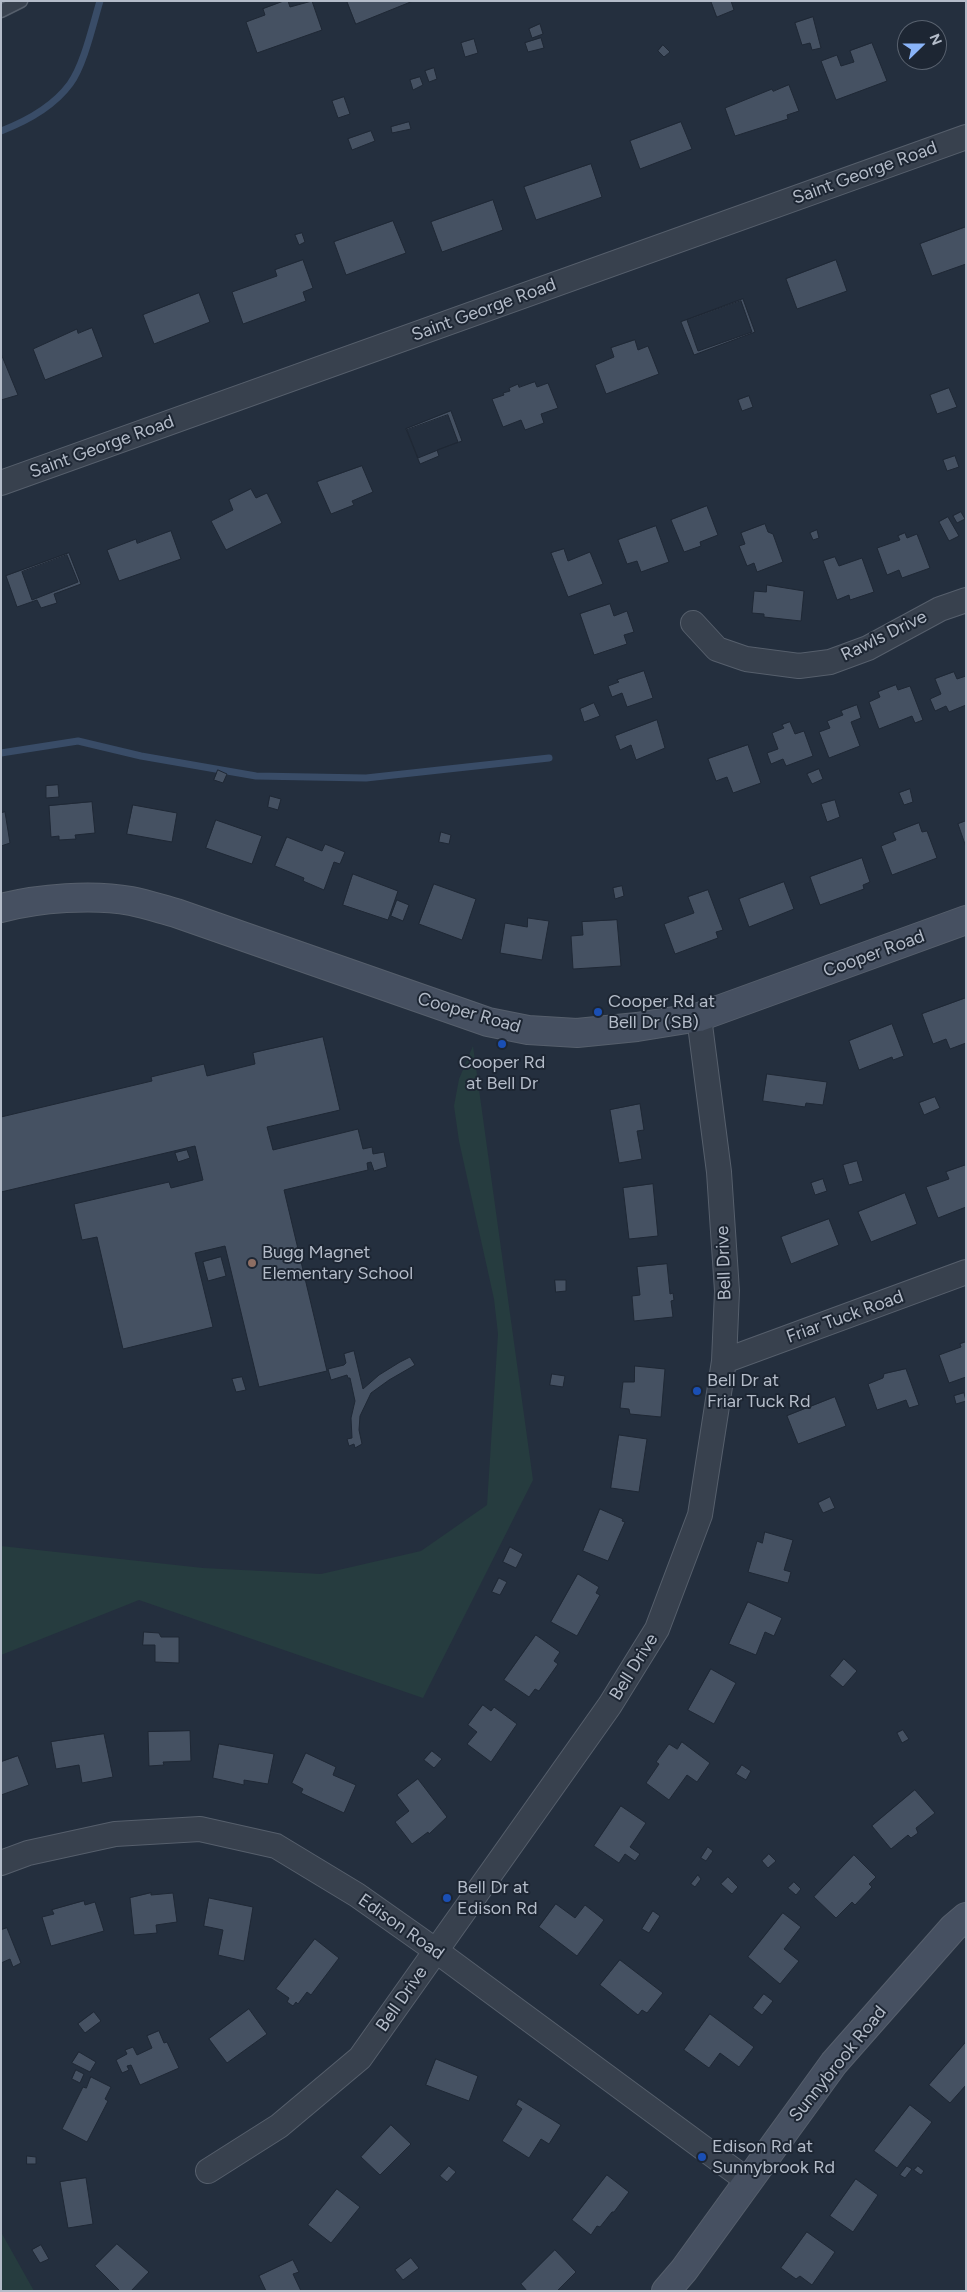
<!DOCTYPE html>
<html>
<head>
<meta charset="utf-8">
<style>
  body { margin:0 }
  #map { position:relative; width:967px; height:2292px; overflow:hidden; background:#242f3e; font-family:Figtree,sans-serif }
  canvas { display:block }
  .frame { position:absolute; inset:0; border:2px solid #b4bcc9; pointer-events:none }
  .north { position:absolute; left:897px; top:20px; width:50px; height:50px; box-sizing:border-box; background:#1d2633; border:1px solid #59626f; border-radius:50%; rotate:68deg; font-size:14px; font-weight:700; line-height:20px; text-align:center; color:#b4bcc9 }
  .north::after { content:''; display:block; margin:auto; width:18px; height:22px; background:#8ab4f8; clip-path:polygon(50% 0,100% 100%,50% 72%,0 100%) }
</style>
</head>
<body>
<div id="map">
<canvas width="967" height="2292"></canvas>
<div class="frame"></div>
<div class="north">N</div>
</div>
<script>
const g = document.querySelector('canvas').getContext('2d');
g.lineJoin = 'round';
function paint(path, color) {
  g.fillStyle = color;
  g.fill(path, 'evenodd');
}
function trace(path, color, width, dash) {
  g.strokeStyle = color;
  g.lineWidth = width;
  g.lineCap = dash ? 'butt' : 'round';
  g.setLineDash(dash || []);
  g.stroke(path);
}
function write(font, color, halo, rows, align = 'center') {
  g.font = font + ' Figtree,sans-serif';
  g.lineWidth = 4;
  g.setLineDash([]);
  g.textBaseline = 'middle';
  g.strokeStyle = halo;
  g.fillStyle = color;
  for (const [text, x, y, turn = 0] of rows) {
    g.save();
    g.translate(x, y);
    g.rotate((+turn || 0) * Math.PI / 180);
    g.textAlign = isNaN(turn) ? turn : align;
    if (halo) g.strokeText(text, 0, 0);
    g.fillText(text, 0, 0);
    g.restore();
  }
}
paint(new Path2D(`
  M473,1046L533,1480L423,1698L139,1600L1,1655V1546L203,1568L321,1574L421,1551L487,1505L498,1334L494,1299L459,1141L454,1106L459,1079Z
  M1,2232L34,2291H1Z`), '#263c3f');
trace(new Path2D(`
  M1,131C27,121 53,107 70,84C84,65 93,24 100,1
  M1,753L78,741L141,756L256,776L366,778L549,758`), '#394c67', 7);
const building = new Path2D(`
  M284,1H288L290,7L312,1L322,30L257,53L246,22L265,15L263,9Z
  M347,1H413L356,24Z
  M711,1H731L734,10L717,17Z
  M813,17L821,48L812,50L810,43L802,45L795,23Z
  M540,24L543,34L532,38L529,29Z
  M541,38L544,48L528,52L525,43Z
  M474,39L478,53L465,57L461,43Z
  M872,43L887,81L836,100L821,61L837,55L841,66L854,62L850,51Z
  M663,45L670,52L664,57L658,51Z
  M434,68L437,79L429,82L425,71Z
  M420,77L423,85L413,90L410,80Z
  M789,85L799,111L787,115L788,119L735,136L725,108L772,89L773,91Z
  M344,97L350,114L338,118L332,101Z
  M409,122L411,129L392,133L391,127Z
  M681,122L692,149L640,169L630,141Z
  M371,131L375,141L352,150L348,139Z
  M591,164L602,197L536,220L524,187Z
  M493,200L503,230L442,252L431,222Z
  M393,221L406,253L346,275L334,242Z
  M966,227V264L932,276L920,244Z
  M302,233L305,242L299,245L295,235Z
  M303,260L313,288L303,292L306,301L243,324L232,292L277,276L275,270Z
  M836,260L847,291L797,309L786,279Z
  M199,293L210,322L154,344L143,315Z
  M743,299L755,332L694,355L681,322Z
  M741,301L752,332L698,351L687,320Z
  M92,328L103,357L45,380L33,349L77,329L78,333Z
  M635,340L638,350L648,346L659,374L606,394L595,365L614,357L611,348Z
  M2,356L18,395L1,400V357Z
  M535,382L537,387L548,383L558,408L541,414L544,423L525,430L521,420L503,427L492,399L504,395L503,393L510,391L509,388L518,384L519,387Z
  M949,388L957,407L937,414L930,395Z
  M749,396L753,407L742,411L738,400Z
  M451,411L462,441L437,450L439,456L420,464L406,429Z
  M448,415L458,442L418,458L407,430Z
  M955,456L959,467L947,471L943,460Z
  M362,466L373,492L352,501L354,505L331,514L317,482Z
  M251,489L256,498L267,493L282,523L226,550L211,521L233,510L229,500Z
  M707,506L718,535L700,542L701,546L684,552L671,520Z
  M961,512L965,519L957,523L953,516Z
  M948,517L959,536L949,541L939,522Z
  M765,524L768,532L773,534L783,562L757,572L754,563L747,566L739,546L745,544L741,533Z
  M656,526L669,562L641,572L637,561L627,564L618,540Z
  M817,530L819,538L813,540L810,533Z
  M171,531L181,559L119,581L107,550L136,539L137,543Z
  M905,533L907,538L917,534L930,568L902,578L899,570L887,575L877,548L900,540L898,536Z
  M564,549L568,561L590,552L603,584L568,597L551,553Z
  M69,553L81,584L54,594L57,603L41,608L37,600L17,607L6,576Z
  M67,555L78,582L32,600L22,572Z
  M835,557L839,566L862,558L874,592L850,600L849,595L837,600L823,561Z
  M767,585L804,591L801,621L764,617V614L752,613L754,591L766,592Z
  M610,604L614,616L627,611L634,632L624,635L627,644L594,655L580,614Z
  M644,671L653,698L627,707L622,693L612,697L608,686L619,682L617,680Z
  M954,672L957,679L966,676V705L949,712L946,706L935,711L930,699L941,694L935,679Z
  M896,685L898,690L910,686L923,720L915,723L912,716L879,729L869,702L880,697L878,692Z
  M594,703L600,716L584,722L580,709Z
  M857,705L861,718L851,722L860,746L829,758L819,732L830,728L827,721L843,715L841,711Z
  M657,720L665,748L636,760L631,745L620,750L615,736Z
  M790,722L795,734L804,731L813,756L786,766L783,759L771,764L767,753L778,749L772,733L784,728L782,725Z
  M748,745L761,783L733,793L727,777L716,781L708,759Z
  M819,769L823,779L812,784L807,774Z
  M218,770L227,774L223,783L214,780Z
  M58,785L59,797L46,798V786Z
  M910,789L913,802L904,805L899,793Z
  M270,796L281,799L278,810L268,807Z
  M835,800L840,817L827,822L821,804Z
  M92,802L95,833L75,835L76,839L59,840V836L51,837L49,806Z
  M133,805L177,813L172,842L127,834Z
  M5,812L10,843L1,846V813Z
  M216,820L262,836L252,864L206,848Z
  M966,821V847L958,824Z
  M919,823L922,832L927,831L937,858L892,875L881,846L896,840L893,833Z
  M441,832L451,835L449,844L439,842Z
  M287,837L322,851L325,844L345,852L340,864L334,862L324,890L303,881L304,878L275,866Z
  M862,858L870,882L863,885L864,889L820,905L810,877Z
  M353,874L398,891L388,920L343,905Z
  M784,882L794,909L749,927L739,899Z
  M434,884L476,899L462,940L419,924Z
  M622,886L624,896L615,899L613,888Z
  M708,890L723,930L716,932L718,938L675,954L664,924L694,913L688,897Z
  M397,900L409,905L403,921L391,916Z
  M528,918L549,921L542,960L500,953L505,923L527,927Z
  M617,920L621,966L573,969L571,936L583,935L582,922Z
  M966,998V1043L950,1049L946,1039L933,1044L922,1014Z
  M892,1024L904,1056L893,1060L892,1057L859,1070L849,1041Z
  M323,1037L340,1110L267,1127L273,1150L358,1129L363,1149L372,1147L373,1154L384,1152L387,1167L374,1171L371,1162L367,1163L368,1170L284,1190L327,1371L259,1387L225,1246L195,1253L213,1327L123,1349L97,1237L82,1240L74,1204L169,1182L171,1188L203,1180L195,1146L1,1192V1117L152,1081L151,1077L204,1064L207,1076L255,1064L253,1053Z
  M767,1074L827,1082L823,1105L806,1103L805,1107L763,1101Z
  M935,1097L940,1108L924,1115L919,1103Z
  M640,1104L644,1130L637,1131L642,1159L619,1163L610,1110Z
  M187,1150L190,1158L178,1162L175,1153Z
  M857,1161L863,1181L849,1185L843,1165Z
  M966,1165V1207L938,1218L926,1187L949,1179L946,1172Z
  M823,1179L827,1191L815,1195L811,1183Z
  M653,1184L658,1236L629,1239L623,1188Z
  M905,1193L917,1224L871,1242L858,1212Z
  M829,1219L839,1245L791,1264L781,1237Z
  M221,1257L226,1276L208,1281L203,1262Z
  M667,1264L670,1294L673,1293L674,1300L671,1301L673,1317L634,1321L632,1296L640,1295L637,1267Z
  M555,1280H566V1291L556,1292Z
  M966,1342V1377L949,1383L939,1355L961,1347L960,1344Z
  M354,1351L363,1389L379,1375L400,1362L410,1357L415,1365L389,1380L371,1393L360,1416L359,1430L362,1444L355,1448L354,1444L349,1446L347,1439L352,1438L351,1418L355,1401L350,1378H348L347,1375L331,1380L328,1369L344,1365L346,1363L344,1354Z
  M635,1366L665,1369L661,1417L630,1414L629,1409L620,1408L623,1382H634Z
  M906,1369L919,1405L909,1408L906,1400L877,1410L868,1384L883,1378L884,1374Z
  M552,1374L565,1376L563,1387L550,1385Z
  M242,1377L246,1390L236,1392L232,1379Z
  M964,1393L966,1401L956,1404L954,1396Z
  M835,1397L846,1426L798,1444L787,1416Z
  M619,1435L647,1439L639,1492L611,1488Z
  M830,1497L835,1508L823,1513L818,1503Z
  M600,1509L623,1519L622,1521L625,1522L608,1561L583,1551Z
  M765,1532L793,1540L784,1570L791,1572L788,1583L748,1572L757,1541L762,1543Z
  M510,1547L523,1554L516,1568L503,1562Z
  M578,1574L599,1587L596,1593L600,1595L577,1636L551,1622Z
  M499,1578L507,1582L500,1595L492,1592Z
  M748,1602L782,1618L774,1636L765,1632L756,1655L729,1644Z
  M144,1632L159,1633L161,1637H179V1663L155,1662V1645H143Z
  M536,1635L560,1652L554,1661L558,1664L539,1691L535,1689L529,1697L504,1680Z
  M844,1659L857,1671L843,1687L830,1676Z
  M711,1669L736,1683L714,1724L688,1710Z
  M483,1705L491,1711L494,1707L517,1724L491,1762L467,1744L477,1732L468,1725Z
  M903,1730L909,1739L902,1743L897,1733Z
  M190,1731L191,1761L163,1762L164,1765L149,1766L148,1732Z
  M104,1734L113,1777L82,1783L79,1765L56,1769L51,1742Z
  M682,1742L710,1763L697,1782L687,1775L669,1800L646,1783L659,1764L656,1762L669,1744L677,1749Z
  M219,1744L274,1754L268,1784L244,1780V1785L213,1778Z
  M432,1751L442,1759L434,1768L424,1760Z
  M306,1753L336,1767L333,1775L356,1785L344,1813L301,1793L303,1789L292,1783Z
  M18,1756L29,1785L1,1795V1762Z
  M742,1765L751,1771L746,1780L736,1774Z
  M418,1779L447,1817L429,1834L428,1832L412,1844L395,1822L409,1811L397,1795Z
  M915,1790L935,1813L916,1828L918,1833L911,1838L908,1835L891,1849L872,1826Z
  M621,1806L646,1823L630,1847L640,1854L635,1861L625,1854L619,1863L594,1846Z
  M708,1847L713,1851L706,1861L701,1858Z
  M769,1854L776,1861L768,1868L762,1861Z
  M854,1855L876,1877L869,1884L872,1887L855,1905L852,1902L836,1918L814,1897Z
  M698,1875L701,1879L695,1887L691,1884Z
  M728,1877L738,1887L732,1894L721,1884Z
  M794,1882L801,1889L796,1895L788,1888Z
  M151,1893V1895L173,1893L177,1922L156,1925L157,1933L134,1935L130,1898Z
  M209,1898L253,1907L244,1961L218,1955L223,1930L204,1926Z
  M84,1901L85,1905L95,1902L104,1931L51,1946L42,1917L54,1914L52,1910Z
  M556,1904L575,1918L585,1905L604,1920L577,1956L539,1927Z
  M653,1911L660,1916L649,1933L642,1929Z
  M783,1913L801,1927L784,1949L799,1961L780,1984L748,1957Z
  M7,1928L21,1963L13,1967L10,1959L1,1963V1930Z
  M315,1939L339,1958L311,1995L307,1992L298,2004L296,2002L293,2006L287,2002L289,1998L276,1989Z
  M620,1960L663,1993L647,2013L642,2010L638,2015L600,1985Z
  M764,1994L773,2001L762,2015L753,2008Z
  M249,2009L267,2034L227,2063L209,2039Z
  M94,2012L101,2021L85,2033L78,2024Z
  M710,2014L754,2047L739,2067L720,2053L709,2068L684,2050Z
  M159,2031L164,2043L167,2042L179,2068L140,2085L131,2065L127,2066L129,2070L122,2073L116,2060L127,2054L125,2050L133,2047L137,2055L152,2048L147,2036Z
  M966,2042V2085L950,2103L929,2085Z
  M79,2052L96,2062L90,2072L72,2063Z
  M436,2059L478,2076L469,2101L426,2085Z
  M76,2070L84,2074L80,2083L72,2079Z
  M91,2077L111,2087L105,2099L108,2101L87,2142L62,2129L83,2087L86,2088Z
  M519,2099L561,2125L549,2144L541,2139L529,2158L502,2141L522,2109L516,2105Z
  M910,2105L932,2122L897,2168L874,2151Z
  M391,2125L411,2144L380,2175L361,2157Z
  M27,2156L36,2157V2164H27Z
  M449,2166L456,2172L447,2182L440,2176Z
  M907,2166L912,2169L905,2178L900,2175Z
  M918,2166L924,2171L921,2175L914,2170Z
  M607,2175L629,2192L614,2212H612L600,2227L597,2226L591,2235L572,2220Z
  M86,2178L93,2224L68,2228L60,2182Z
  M856,2179L878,2195L853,2232L830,2216Z
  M337,2189L360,2207L331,2243L308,2225Z
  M807,2232L835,2252L812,2285L800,2276L796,2279L781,2268Z
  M117,2244L149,2272L131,2291H120L95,2266Z
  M41,2245L49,2259L40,2263L32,2250Z
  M555,2250L576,2272L557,2291H527L521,2284Z
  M411,2258L419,2268L403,2280L395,2270Z
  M293,2260L299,2272L293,2274L301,2291H266L259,2276Z`);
paint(building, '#455162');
trace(building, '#1f2835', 1);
const lane = new Path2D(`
  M1,11L21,1`);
const street = new Path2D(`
  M1,483L966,137
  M693,623L717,649L746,659L799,666L830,662L868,648L940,609L966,600
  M724,1361L966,1272
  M1,1863L28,1853L115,1834L200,1829L276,1846L357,1895L435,1950L748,2181
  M208,2171L279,2126L360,2058L610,1705L657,1629L700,1515L724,1361L727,1291L719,1172L699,1017`);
const secondary = new Path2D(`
  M1,908C39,898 93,894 131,901C146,904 161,909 176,913L488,1022L528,1030L577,1033L637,1027L699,1017L966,920
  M666,2291L684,2270L834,2063L953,1928L966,1917`);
trace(lane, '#565f6c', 15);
trace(street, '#565f6c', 26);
trace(secondary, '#565f6c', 30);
trace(lane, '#38414e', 12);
trace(street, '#38414e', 24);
trace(secondary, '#465061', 28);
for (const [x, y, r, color] of [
  [598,1012,5,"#1a4fb4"],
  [502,1044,5,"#1a4fb4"],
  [252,1263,5,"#8d6e63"],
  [697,1391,5,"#1a4fb4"],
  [447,1898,5,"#1a4fb4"],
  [702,2157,5,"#1a4fb4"]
]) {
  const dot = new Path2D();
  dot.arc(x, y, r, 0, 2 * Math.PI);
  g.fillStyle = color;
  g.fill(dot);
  trace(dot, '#1d2633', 2);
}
write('18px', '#b4bcc9', '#1d2633', [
  ["Saint George Road",865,173,-20],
  ["Saint George Road",484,310,-20],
  ["Saint George Road",102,447,-20],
  ["Rawls Drive",884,636,-26],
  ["Cooper Road",874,954,-20],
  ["Cooper Road",469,1013,16],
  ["Bell Drive",724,1263,-92],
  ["Friar Tuck Road",845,1317,-20],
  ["Bell Drive",634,1667,-58],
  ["Edison Road",401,1927,35],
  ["Bell Drive",402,1999,-55],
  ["Sunnybrook Road",838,2064,-51]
]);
write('18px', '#b4bcc9', '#1d2633', [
  ["Cooper Rd at",608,1002],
  ["Bell Dr (SB)",608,1023],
  ["Cooper Rd",502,1063,"center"],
  ["at Bell Dr",502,1084,"center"],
  ["Bugg Magnet",262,1253],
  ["Elementary School",262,1274],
  ["Bell Dr at",707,1381],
  ["Friar Tuck Rd",707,1402],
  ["Bell Dr at",457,1888],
  ["Edison Rd",457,1909],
  ["Edison Rd at",712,2147],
  ["Sunnybrook Rd",712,2168]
], 'left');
</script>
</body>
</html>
